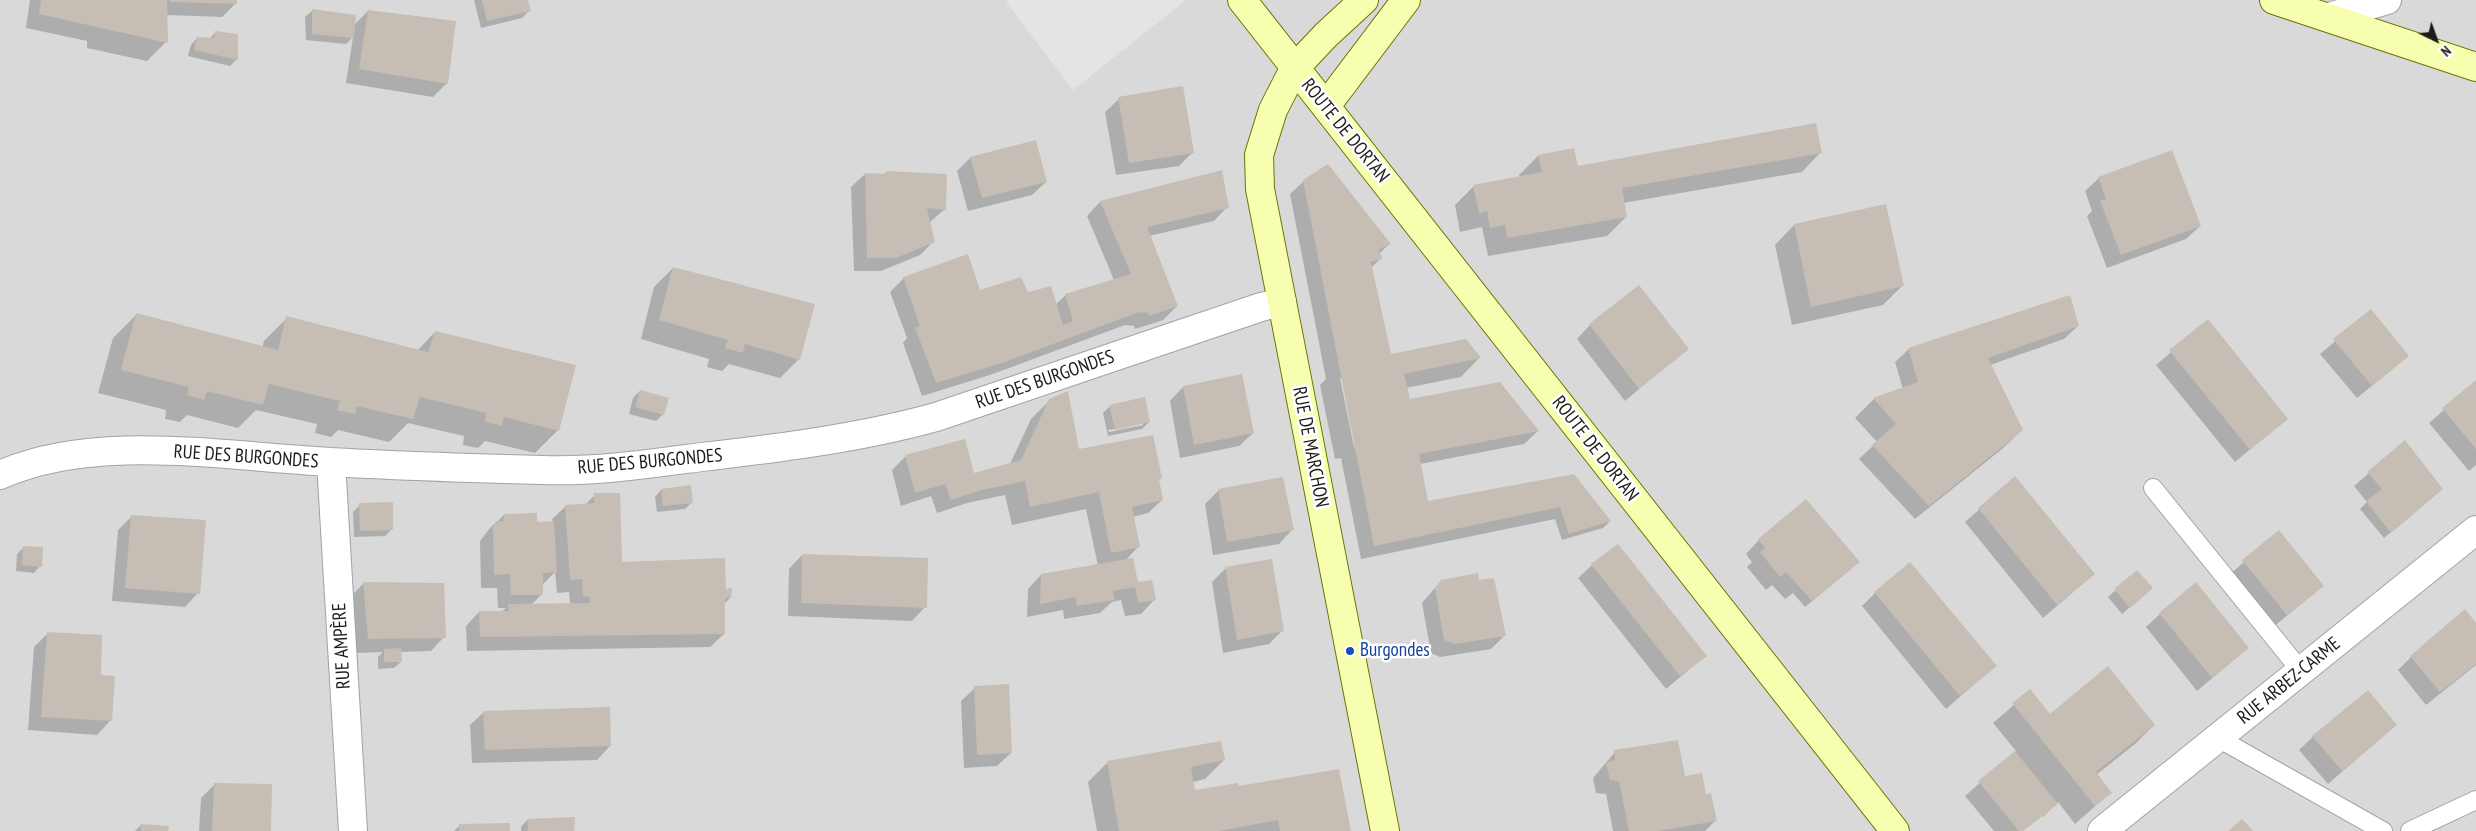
<!DOCTYPE html>
<html>
<head>
<meta charset="utf-8">
<style>
  body { margin:0 }
  #map { position:relative; width:2476px; height:831px; overflow:hidden; background:#eeeae1; font-family:"PT Sans Narrow",sans-serif }
  canvas { display:block }
  .north { position:absolute; left:2411px; top:15px; width:50px; height:50px; -webkit-text-stroke:4px #fff; paint-order:stroke; rotate:138deg; font-size:14px; font-weight:700; line-height:20px; text-align:center; color:#1c1c1c }
  .north::after { content:''; display:block; margin:auto; width:18px; height:22px; background:#1c1c1c; clip-path:polygon(50% 0,100% 100%,50% 72%,0 100%) }
</style>
</head>
<body>
<div id="map">
<canvas width="2476" height="831"></canvas>
<div class="north">N</div>
</div>
<script>
const g = document.querySelector('canvas').getContext('2d');
g.lineJoin = 'round';
function paint(path, color) {
  g.fillStyle = color;
  g.fill(path, 'evenodd');
}
function trace(path, color, width, dash) {
  g.strokeStyle = color;
  g.lineWidth = width;
  g.lineCap = dash ? 'butt' : 'round';
  g.setLineDash(dash || []);
  g.stroke(path);
}
function write(font, color, halo, rows, align = 'center') {
  g.font = font + ' "PT Sans Narrow",sans-serif';
  g.lineWidth = 5;
  g.setLineDash([]);
  g.textBaseline = 'middle';
  g.strokeStyle = halo;
  g.fillStyle = color;
  for (const [text, x, y, turn = 0] of rows) {
    g.save();
    g.translate(x, y);
    g.rotate((+turn || 0) * Math.PI / 180);
    g.textAlign = isNaN(turn) ? turn : align;
    if (halo) g.strokeText(text, 0, 0);
    g.fillText(text, 0, 0);
    g.restore();
  }
}
paint(new Path2D(`
  M0,0H2476V831H0Z`), '#dad9d9');
paint(new Path2D(`
  M1009,0H1186L1073,90L1006,2Z`), '#e4e4e4');
paint(new Path2D(`
  M30,0H236V3L222,17L166,15V42L147,61L87,48V41L26,28Z
  M474,0H526L529,11L522,18L481,28Z
  M312,11L354,25L368,11L447,83L433,97L346,83L353,37L346,44L306,40L305,17Z
  M216,32L237,59L230,66L188,56L191,45L197,38L209,39Z
  M1119,99L1193,152L1179,166L1116,175L1105,112Z
  M1036,142L1046,182L1032,195L968,211L957,171L970,158Z
  M1821,152L1802,172L1623,203L1626,217L1607,236L1488,256L1482,227L1460,232L1455,205L1474,186L1520,178L1519,175L1538,156L1577,167Z
  M887,172L945,209L929,223L934,241L920,255L881,271H854L851,187L865,174L883,175Z
  M1221,172L1227,207L1214,221L1149,236L1177,306L1163,320L1135,329L1134,326L1125,325L990,375L922,396L903,343L907,338L890,292L904,278L979,292L1027,294L1055,305L1066,295L1114,280L1087,216L1100,202Z
  M2099,178L2200,226L2186,239L2107,268L2087,216L2092,211L2085,191Z
  M1304,181L1389,244L1379,254L1380,259L1371,268L1390,355L1479,358L1461,377L1406,388L1409,401L1538,431L1524,444L1420,464L1427,503L1573,475L1610,521L1603,528L1562,540L1555,519L1361,559L1341,458L1335,459L1320,385L1326,379L1290,194ZM1340,378H1343L1356,447H1354Z
  M1794,225L1902,286L1883,305L1792,325L1775,245Z
  M673,268L799,359L780,378L729,364L722,371L707,367L709,359L641,339L654,287Z
  M2371,311L2408,356L2357,398L2320,354Z
  M136,315L262,348L264,341L287,318L417,351L435,332L558,430L535,453L485,441L478,448L463,445L464,436L408,423L389,442L338,430L331,437L315,433L317,424L256,410L238,428L187,415L180,422L165,419L166,410L98,393L113,338Z
  M2208,321L2286,419L2235,462L2156,365Z
  M1590,325L1687,348L1625,401L1577,339Z
  M2078,326L2064,339L1990,365L2022,430L2002,449L1915,519L1859,459L1877,442L1855,418L1874,399L1903,389L1895,362L1909,349Z
  M2476,382V465L2469,471L2429,423Z
  M1183,387L1253,433L1239,446L1180,458L1170,401Z
  M640,391L663,414L656,421L629,414L633,398Z
  M1050,400L1078,451L1160,478L1158,480L1162,500L1148,513L1133,517L1138,547L1125,561L1137,583L1154,600L1141,614L1125,616L1121,600L1112,602L1100,613L1064,619L1063,610L1027,617L1028,589L1041,575L1098,566L1086,509L1012,525L1005,495L967,503L937,513L931,496L901,506L892,470L906,456L973,474L1010,464L1031,419Z
  M1110,406L1149,422L1142,429L1108,436L1103,413ZM1143,423V425L1109,432L1108,430Z
  M2405,442L2442,489L2384,538L2360,509L2367,502L2354,486Z
  M2015,478L2094,574L2043,618L1965,522Z
  M661,490L692,502L685,509L657,512L655,497Z
  M1219,490L1292,530L1279,544L1213,555L1205,504Z
  M595,495L621,563L724,590L730,598L724,604V634L710,647L467,651L466,626L479,612H501L506,608H498L497,588H481L480,541L490,528L504,515L536,523H553L552,519L566,506L585,505ZM555,572L557,593L569,592L570,604L531,605L542,594V585Z
  M360,505L392,529L385,536L354,537L353,512Z
  M132,516L198,593L185,607L112,601L118,530Z
  M2279,532L2323,586L2272,628L2229,575Z
  M1759,540L1852,568L1805,607L1793,593L1785,599L1772,585L1766,590L1747,567L1752,562L1746,554Z
  M24,547L40,566L34,573L16,571L17,554Z
  M802,555L925,607L912,621L788,616L789,569Z
  M1271,561L1282,631L1269,644L1223,653L1212,582L1225,569Z
  M1592,565L1705,656L1666,689L1578,578Z
  M2137,571L2144,595L2122,614L2108,597Z
  M1441,581L1478,582L1505,635L1491,649L1440,657L1431,653L1422,603Z
  M364,583L444,637L431,651L400,652L401,662L394,668L378,669V657L383,652L355,653L350,597Z
  M1875,593L1995,666L1946,709L1862,606Z
  M2160,614L2248,648L2197,691L2146,627Z
  M2476,625V665L2426,705L2398,670L2411,657Z
  M48,633L100,676L113,677L110,721L97,735L28,730L34,647Z
  M975,688L1011,753L997,766L964,768L961,701Z
  M2030,691L2050,715L2154,725L2135,744L2096,775L2110,793L2075,824L2058,802L2043,817V814L2021,831H1994L1965,796L2016,751L1993,723Z
  M484,712L610,746L597,760L472,763L470,725Z
  M2396,725L2328,784L2299,750L2313,737Z
  M1615,752L1684,777L1705,795L1715,821L1705,831H1613L1606,794L1596,793L1593,778Z
  M1224,760L1205,779L1193,782L1195,792L1238,790L1350,831H1097L1088,782L1107,763Z
  M215,784L269,831H199L201,798Z
  M527,820L573,831H521V827Z
  M141,825L167,831H135Z
  M459,826L509,831H454Z`), '#0003');
paint(new Path2D(`
  M41,0H167L168,43L39,14Z
  M170,0H237V4L170,2Z
  M482,0H528L531,11L487,21Z
  M312,9L356,15L354,38L312,34Z
  M368,10L456,21L448,84L359,69Z
  M215,31L238,34V60L194,50L197,37L214,38Z
  M1183,86L1194,153L1129,163L1118,97Z
  M1816,123L1822,153L1622,188L1627,217L1507,238L1505,225L1490,228L1487,211L1479,214L1473,185L1542,172L1538,155L1574,148L1578,166Z
  M1036,140L1047,182L982,198L970,157Z
  M2172,150L2201,226L2121,255L2100,201L2106,199L2098,177Z
  M1328,164L1391,244L1379,249L1382,259L1371,262L1391,354L1466,339L1481,358L1404,374L1410,399L1500,382L1539,431L1419,454L1428,501L1574,474L1611,521L1569,534L1560,507L1374,546L1303,180Z
  M1222,170L1229,208L1147,227L1178,306L1149,316L1148,313L1139,312L1005,362L936,383L915,328L920,326L903,277L968,254L980,290L1021,277L1028,292L1051,286L1063,325L1073,321L1065,294L1131,274L1100,201Z
  M886,171L947,174L946,210L927,208L935,242L896,258H867L865,173L886,174Z
  M1886,204L1904,286L1811,307L1794,224Z
  M673,267L815,304L800,360L745,344L743,353L725,348L728,340L659,320Z
  M1639,285L1689,349L1639,389L1589,324Z
  M2070,295L2079,326L1988,358L2023,430L1929,506L1872,445L1896,424L1873,398L1918,382L1908,348Z
  M2371,309L2409,356L2372,386L2333,339Z
  M136,313L278,350L286,316L428,352L435,331L576,365L559,431L504,417L502,426L485,422L486,413L420,397L413,419L357,406L355,414L337,410L340,401L269,384L263,405L207,391L204,400L187,395L189,387L121,370Z
  M2208,319L2288,419L2250,450L2169,350Z
  M1242,374L1254,433L1194,445L1183,386Z
  M2476,380V449L2442,408Z
  M640,390L669,398L664,415L635,407Z
  M1068,391L1079,449L1153,435L1162,478L1159,479L1163,500L1132,507L1140,547L1111,553L1099,492L1030,507L1025,481L982,490L951,500L945,484L915,493L905,455L965,439L974,473L1021,460L1049,399Z
  M1145,397L1150,422L1115,430L1109,405Z
  M2405,440L2443,489L2391,533L2366,501L2382,489L2367,472Z
  M2015,476L2095,574L2057,605L1978,508Z
  M1283,477L1294,530L1227,542L1218,489Z
  M691,485L693,503L663,506L661,489Z
  M594,493H620L622,562L725,558L726,589L732,588L731,598H725V634L480,637L479,611H509L508,604L590,603V597L583,596L582,579L570,580L565,505L594,503Z
  M1806,499L1860,562L1812,601L1786,572L1780,577L1760,552L1765,548L1758,539Z
  M393,502V530L360,531L359,503Z
  M537,513V522L554,521L557,572L543,573V595H511L510,574L494,575L493,527L498,521H504V514Z
  M131,515L206,520L200,594L125,588Z
  M2279,530L2324,586L2287,615L2242,560Z
  M1618,544L1707,656L1680,676L1591,564Z
  M23,546L43,547L42,567L22,565Z
  M802,554L928,558L927,608L801,603Z
  M1133,558L1138,582L1152,580L1156,600L1138,603L1135,587L1113,591L1115,600L1077,606L1076,597L1040,604L1041,574Z
  M1272,559L1284,631L1237,640L1225,567Z
  M1910,562L1997,666L1960,696L1874,592Z
  M2137,570L2153,588L2130,608L2114,589Z
  M1478,573L1479,580L1494,578L1506,636L1454,644L1444,640L1435,588L1441,580Z
  M363,582L444,583L446,638L368,639Z
  M2196,582L2249,648L2212,678L2159,613Z
  M2465,609L2476,623V664L2440,692L2410,656Z
  M47,632L102,635L101,675L115,676L112,721L41,717Z
  M401,648L402,662H384V649Z
  M2108,666L2155,725L2096,772L2112,793L2095,806L2012,703L2030,689L2050,714Z
  M1009,684L1012,753L977,755L974,686Z
  M2368,690L2397,725L2342,771L2312,736Z
  M610,707L611,746L485,750L483,711Z
  M1678,740L1685,776L1702,773L1706,794L1711,793L1717,821L1658,831H1629L1619,781L1610,780L1606,763L1615,760L1614,750Z
  M1221,741L1225,760L1191,767L1195,790L1238,783L1239,786L1339,769L1351,831H1280L1278,820L1219,831H1119L1107,761Z
  M2015,751L2058,804L2023,831H2019L1978,781Z
  M214,783L272,784L271,831H212Z
  M575,817L574,831H528L527,819Z
  M2242,819L2253,831H2228Z
  M510,823V831H459V824Z
  M140,824L169,826L168,831H141Z`), '#c6bdb4');
const lane = new Path2D(`
  M2153,488L2301,671
  M2218,738L2383,831
  M2410,831L2476,800`);
const street = new Path2D(`
  M2329,17L2387,0
  M331,462L353,831
  M0,475C92,434 216,455 314,461C390,466 466,468 542,470C595,472 649,464 702,457C780,448 860,438 936,417L1261,307L1282,302
  M2102,831L2476,530`);
const secondary = new Path2D(`
  M1242,0L1895,831
  M1364,0L1326,35L1294,69L1273,110L1259,155L1260,189L1385,831
  M2274,0L2476,67
  M1326,106L1406,0`);
trace(lane, '#a3a3a3', 20);
trace(street, '#a3a3a3', 30);
trace(secondary, '#657600', 30);
trace(lane, '#fff', 18);
trace(street, '#fff', 28);
trace(secondary, '#f7feb0', 28);
for (const [x, y, r, color] of [
  [1350,651,5,"#1a4fb4"]
]) {
  const dot = new Path2D();
  dot.arc(x, y, r, 0, 2 * Math.PI);
  g.fillStyle = color;
  g.fill(dot);
  trace(dot, '#fff', 2);
}
write('19px', '#1c1c1c', '#fff', [
  ["ROUTE DE DORTAN",1345,131,51],
  ["RUE DES BURGONDES",1045,380,-19],
  ["RUE DE MARCHON",1310,447,79],
  ["ROUTE DE DORTAN",1595,449,52],
  ["RUE DES BURGONDES",246,457,4],
  ["RUE DES BURGONDES",650,462,-5],
  ["RUE AMPÈRE",342,646,-93],
  ["RUE ARBEZ-CARME",2289,681,-39]
]);
write('19px', '#164399', '#fff', [
  ["Burgondes",1360,651]
], 'left');
</script>
</body>
</html>
